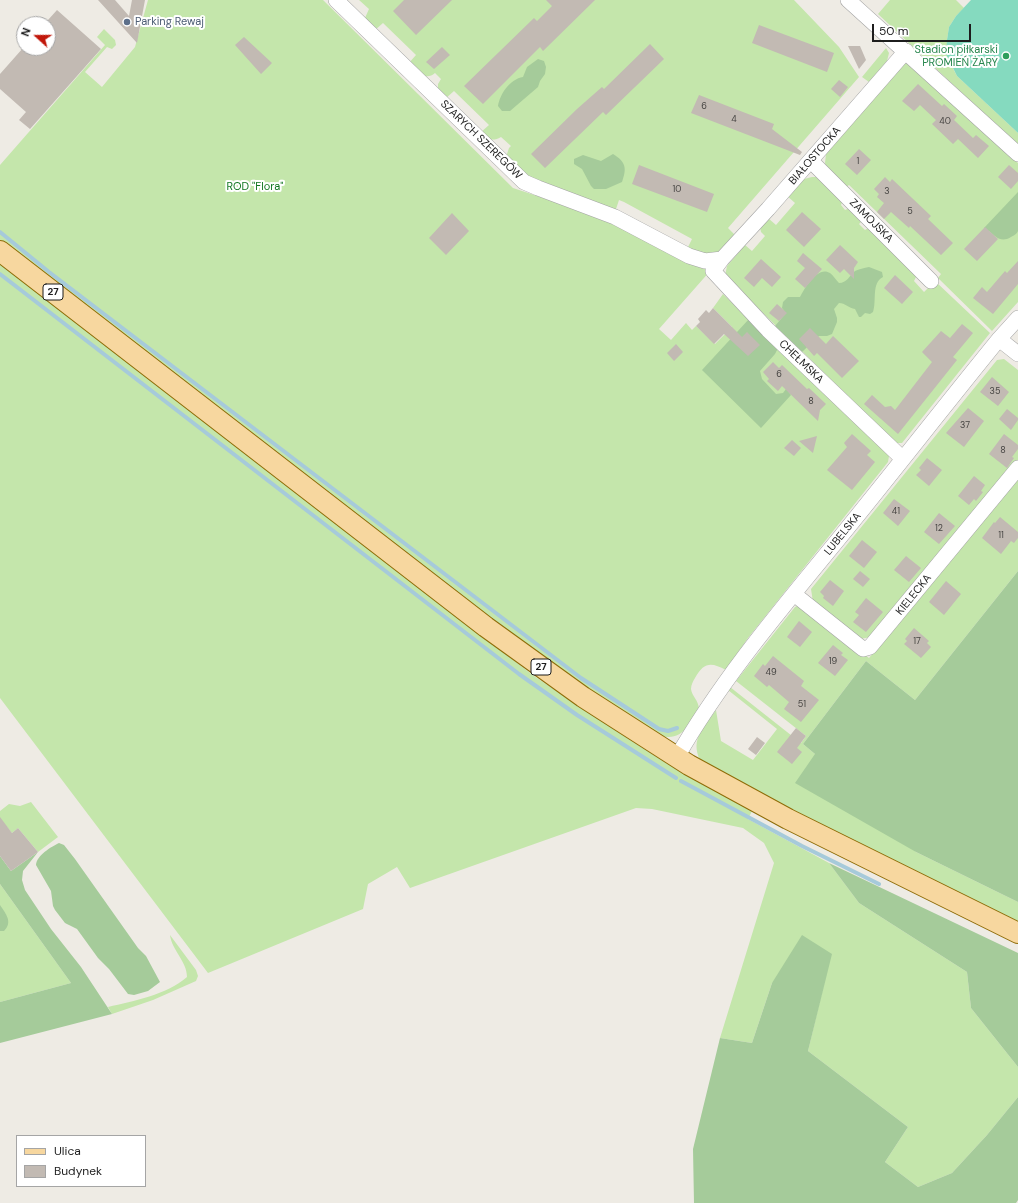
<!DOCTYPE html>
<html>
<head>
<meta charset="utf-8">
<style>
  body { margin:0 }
  #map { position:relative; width:1018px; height:1203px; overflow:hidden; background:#eeebe4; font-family:"DM Sans",sans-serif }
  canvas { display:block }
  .legend { position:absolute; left:16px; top:1135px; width:130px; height:52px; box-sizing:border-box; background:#fff; border:1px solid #a5a5a5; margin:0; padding:5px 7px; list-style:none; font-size:12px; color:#1d1d1d }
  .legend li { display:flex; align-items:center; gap:8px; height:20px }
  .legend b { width:20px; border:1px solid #a5a5a5 }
  .north { position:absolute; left:16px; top:16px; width:40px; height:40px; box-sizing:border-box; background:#fff; border:1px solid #a5a5a5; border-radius:50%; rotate:291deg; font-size:11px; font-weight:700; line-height:16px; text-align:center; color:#1d1d1d }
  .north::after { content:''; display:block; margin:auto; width:14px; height:18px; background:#c1170a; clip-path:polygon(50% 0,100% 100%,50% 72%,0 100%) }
  .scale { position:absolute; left:872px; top:24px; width:99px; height:18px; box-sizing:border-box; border:2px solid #1d1d1d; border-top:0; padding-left:5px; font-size:12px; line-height:14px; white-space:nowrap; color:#1d1d1d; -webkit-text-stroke:3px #fff; paint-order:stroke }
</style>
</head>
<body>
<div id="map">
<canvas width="1018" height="1203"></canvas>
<ul class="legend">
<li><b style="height:5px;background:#f7d79f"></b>Ulica</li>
<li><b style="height:11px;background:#c2bab3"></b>Budynek</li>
</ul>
<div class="north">N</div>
<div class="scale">50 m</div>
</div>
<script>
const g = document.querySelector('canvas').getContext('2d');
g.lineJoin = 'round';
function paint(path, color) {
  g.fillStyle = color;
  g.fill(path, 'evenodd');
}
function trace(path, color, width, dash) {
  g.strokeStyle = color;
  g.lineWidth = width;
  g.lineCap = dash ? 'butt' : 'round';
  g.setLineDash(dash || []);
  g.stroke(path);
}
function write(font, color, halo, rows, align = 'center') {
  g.font = font + ' "DM Sans",sans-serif';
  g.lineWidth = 4;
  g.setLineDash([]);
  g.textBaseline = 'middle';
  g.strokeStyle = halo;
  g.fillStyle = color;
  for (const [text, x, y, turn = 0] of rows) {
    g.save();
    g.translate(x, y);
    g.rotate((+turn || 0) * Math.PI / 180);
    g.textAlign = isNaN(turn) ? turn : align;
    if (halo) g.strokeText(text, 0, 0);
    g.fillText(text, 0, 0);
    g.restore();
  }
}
paint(new Path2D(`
  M148,0H323L513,188L610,220L711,270L659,329L671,340L686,323L692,330L696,326L715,344L732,327L713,308L723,294L889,456L888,462L748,638L726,670C711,662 704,662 695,678C693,681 691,685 691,689C692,697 699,700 699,710C688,725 683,741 661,736L586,688L525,645L0,240V165L105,45L97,37L104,29L115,40L116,45L112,49L107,47L85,72L102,87L135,47Z
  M359,0H794L839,47L859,77L728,228L737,237L719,252L705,254L686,251L692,239L624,202L619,200L615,212L528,180L506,157L509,148L511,146L501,137C492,142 488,139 480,133L489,125L454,91L445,99L438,90V84L441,79L435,73C425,82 415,70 408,64L416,55L383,23L374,31L366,21L365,18L369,9Z
  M890,0H956L964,8L956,16L949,27L947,40L950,63L957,76L1018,133V146L878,14Z
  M886,48L889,53L887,61L869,82L862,77Z
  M903,63L912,64L1018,163V302L992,331L938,278L941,274L849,185L845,188L826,167L825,163L826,154Z
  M812,177H816L843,200L841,205L845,210L850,208L861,222L859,224L865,230L870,227L917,275L914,281L924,292L935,281L990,333L902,443H896L725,276L727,266L745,245L752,251L765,236L761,232L760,227L768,218L776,225L795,203L786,195L804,179Z
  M0,264L534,676L633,742L682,773L752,811L748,819L829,863L859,903L967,972L971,1008L1018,1067V1097L987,1135L952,1173L918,1187L885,1162L908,1127L808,1051L831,954L772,983L752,1043L720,1038L774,863L764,843L743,828L652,809L636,808L410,888L397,867L368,884L363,909L208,973L0,698Z
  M1004,359L1018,370V460L871,637L860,639L813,602L811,589L997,360Z
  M1018,477V571L915,700L866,661L803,744L815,754L916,852L1018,902V925L794,815L700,760C690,739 704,727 716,710L721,741L753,760L777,729L728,690L730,687L801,743L806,736L736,681L795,607L801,604L869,658Z
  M31,802L58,837L38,852L18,828L12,833L7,827L0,832V811L9,804L20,806Z
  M0,884L71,983L0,1002Z
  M170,935L196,970L198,976L196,981L153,1000L112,1014L108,1007C134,1001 166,995 187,977C187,961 172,951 170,935Z`), '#c4e6ab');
paint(new Path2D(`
  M538,59L544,61L546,67L545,74L540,81L538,87L510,111H502L498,106C500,94 510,79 523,77L527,67Z
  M613,154C626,162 627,168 622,182L606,189H594L591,186L582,169L574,164V159L583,155L601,161Z
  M1018,192C1018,200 1018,225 1018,231C1017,234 1013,236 1011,237C1001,243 996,237 989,231L987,232L984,228Z
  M869,267L882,272L883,277C871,283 877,301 873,312L870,314L865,313L861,317H859L855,309C849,308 845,303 839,303L834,309L837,318V322L832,334L827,336H819L802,352L775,326L786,313L782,308L783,302L788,297H800C804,289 818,265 830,273C833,275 836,280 839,283C847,283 849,276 855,271C859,269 864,268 869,267Z
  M749,319L778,348L775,354L760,371L762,379L776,394L783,393L786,389L791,395L761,428L702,370Z
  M1018,571V902L916,852L795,783L815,754L803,744L866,661L915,700Z
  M59,843L64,845L75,859L138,948L146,956L160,982L148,991L134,995L128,994L109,969L98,958L77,929L65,923L55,910L53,906L51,891L36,865C37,855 51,847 59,843Z
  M38,852L23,871L22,880L25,890L51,929L81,967L112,1014L0,1043V1002L71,983L0,884V856L11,871Z
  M829,863L1018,953V1067L971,1008L967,972L859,903Z
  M0,905C6,914 13,922 4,931H0Z
  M802,935L832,954L808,1051L908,1127L885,1162L918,1187L952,1173L987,1135L1018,1097V1200L1016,1203H694L693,1149L720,1038L752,1043L772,983Z`), '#a5cb9a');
paint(new Path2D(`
  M971,0H1018V133L957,76L946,54L947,40L949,27L956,16Z`), '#85dabf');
trace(new Path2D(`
  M0,232L49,272L581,678L659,729L668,731L677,728
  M0,274L519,674L577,715L676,778
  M681,781L802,846L879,884`), '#a6cada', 4);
paint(new Path2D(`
  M98,0H115L129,16L132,0H145L137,43Z
  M404,0H452L416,35L393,11Z
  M546,0H595L543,51L540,47L483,104L464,86L534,18L537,21L552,6Z
  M57,10L101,49L30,129L19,120L26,112L0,89V74L23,48H48V20Z
  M759,25L834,53L827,72L752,43Z
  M244,37L272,63L261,74L235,45Z
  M650,44L664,59L606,115L603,112L545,168L531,154L577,109L602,87L604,89Z
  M848,46H860L866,60L859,69Z
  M442,47L450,55L434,69L426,62Z
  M839,80L848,87L840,97L831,89Z
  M918,84L942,106L944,104L957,116L954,120L973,138L976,135L989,146L978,158L958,139L953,144L932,124L936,120L920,105L914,111L902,101Z
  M699,95L774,124L772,129L802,152L800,155L691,113Z
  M859,149L871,160L857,175L845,164Z
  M639,165L714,194L707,212L632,184Z
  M1009,165L1018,173V181L1011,189L998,177Z
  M885,177L890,182L892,179L931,216L928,219L953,243L941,255L910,226L909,228L891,212L884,219L877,212L884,203L877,197L879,194L874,189Z
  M802,212L821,229L804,247L786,230Z
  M452,213L469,231L446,255L429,238Z
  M985,227L998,239L977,261L964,249Z
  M840,245L858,262L854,268V279L844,269L840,273L826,260Z
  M803,253L822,269L805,288L795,279L805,268L797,261Z
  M761,259L781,277L772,287L762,278L754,287L744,278Z
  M1018,261V284L993,314L973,298L982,287L987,292L1005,271L1007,273Z
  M895,275L913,292L902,304L884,288Z
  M777,304L787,313L779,321L769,313Z
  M713,308L742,337L747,332L760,345L748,356L724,334L714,344L696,326L700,322L698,319L706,310L709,313Z
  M962,324L973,333L953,357L957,360L898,434L864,404L872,395L885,407L891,406L895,410L932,362L922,352L941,331L950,338Z
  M810,328L826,344L833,336L859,361L842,378L817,353L814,356L799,339Z
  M676,344L683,352L674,361L667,353Z
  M773,362L779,368L782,365L807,389L809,388L826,404L820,410L818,421L782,386L778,391L767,381L769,379L763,372Z
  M992,377L1009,392L998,406L980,392Z
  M968,408L984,421L964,447L946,433Z
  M1007,409L1018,418V420L1011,430L999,419Z
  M852,434L871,451L867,455L875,462L852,490L827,470L847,447L844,443Z
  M1004,434L1018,445V449L1012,457L1014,458L1007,468L989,454Z
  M817,436L813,453L799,441Z
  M792,440L801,448L794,456L784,448Z
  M927,458L942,470L929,486L916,475L921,470L919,468Z
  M974,476L985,485L981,491L983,492L976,501L974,499L969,505L958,496Z
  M894,499L910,511L898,526L883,513Z
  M939,513L955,526L939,544L924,532Z
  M1000,517L1018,532V538L1014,543L1011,541L1001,554L982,538L994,522L995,523Z
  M862,540L877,552L864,568L849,556Z
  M906,556L921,568L909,582L894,570Z
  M860,571L870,579L863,587L853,579Z
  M830,580L844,591L833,606L823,598L824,596L820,592Z
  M946,581L961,594L944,615L929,602Z
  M866,598L883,612L866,632L853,622L859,615L855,612Z
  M799,621L812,632L800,647L787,637Z
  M914,628L929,641L927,643L931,647L921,658L904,644L907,641L905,639Z
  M833,645L843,653L841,655L848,660L835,676L818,663Z
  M773,656L804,681L801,686L819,700L801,722L784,709L789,702L769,685L767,687L754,676L763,664L765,666Z
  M796,728L806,736L797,748L802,752L792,764L777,752Z
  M757,737L765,743L756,755L748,749Z
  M0,817L12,833L18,828L38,852L11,871L0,856Z`), '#c2bab3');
const minor = new Path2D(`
  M336,0L524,182L538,188L615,217L689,256L705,261L722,259
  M848,0L1018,154
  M811,161L931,281
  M999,339L1018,354
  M903,459L768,330L713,271L722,259L768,209L906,51
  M794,594L863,649L870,647L1018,468
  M677,757C723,677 783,607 841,536C894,471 946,404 999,339L1018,318`);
const major = new Path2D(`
  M0,251L486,627L583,697L689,765L788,819L1018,933`);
trace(minor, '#a4a4a4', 16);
trace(major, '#8f6c07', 22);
trace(minor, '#fff', 15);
trace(major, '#f7d79f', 20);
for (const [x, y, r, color] of [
  [127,22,4,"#5c6f8a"],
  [1006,56,4,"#2e9e5b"]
]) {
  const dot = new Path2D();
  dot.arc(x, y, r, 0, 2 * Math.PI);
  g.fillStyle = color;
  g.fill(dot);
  trace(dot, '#fff', 1.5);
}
write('9px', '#464442', null, [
  ["6",704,107],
  ["4",734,120],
  ["40",945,122],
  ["1",858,162],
  ["10",677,190],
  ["3",887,192],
  ["5",910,212],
  ["6",779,375],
  ["35",995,392],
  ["8",811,402],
  ["37",965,426],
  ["8",1003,451],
  ["41",896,512],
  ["12",939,529],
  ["11",1001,536],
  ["17",917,642],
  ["19",833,662],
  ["49",771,673],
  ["51",802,705]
]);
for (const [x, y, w] of [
  [53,292,20],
  [541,667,20]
]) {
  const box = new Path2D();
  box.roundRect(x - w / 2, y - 8, w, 16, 3);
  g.fillStyle = '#fff';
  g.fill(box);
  trace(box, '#1d1d1d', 1);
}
write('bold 10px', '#1d1d1d', null, [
  ["27",53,292],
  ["27",541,667]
]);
write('11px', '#4e5e75', '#fff', [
  ["Parking Rewaj",135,22]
], 'left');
write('11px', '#27864d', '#fff', [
  ["Stadion piłkarski",998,50],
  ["PROMIEŃ ŻARY",998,63]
], 'right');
write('11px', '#1d1d1d', '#fff', [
  ["SZARYCH SZEREGÓW",481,140,44],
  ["BIAŁOSTOCKA",815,156,-49],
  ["ZAMOJSKA",871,221,45],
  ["CHEŁMSKA",801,362,44],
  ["LUBELSKA",843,534,-51],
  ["KIELECKA",914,595,-51]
]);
write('11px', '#117620', '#fff', [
  ["ROD \"Flora\"",255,187]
]);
</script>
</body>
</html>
